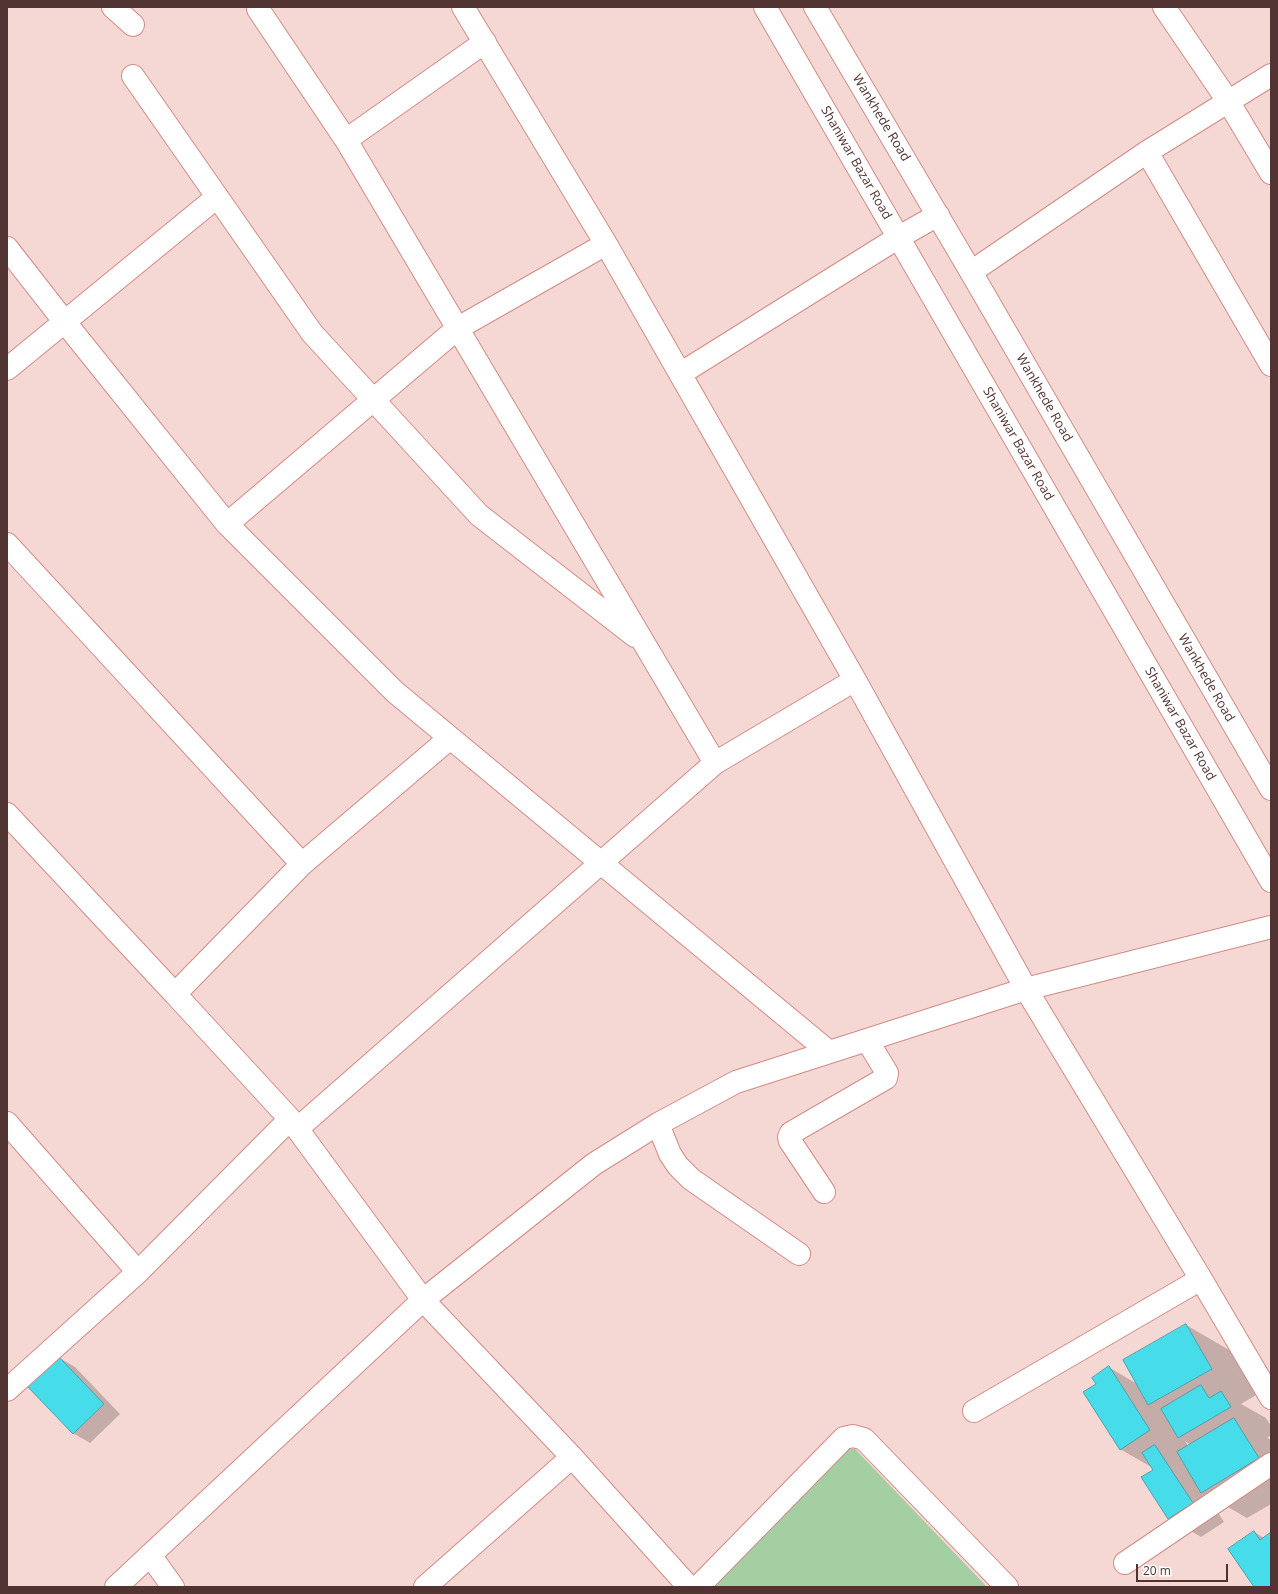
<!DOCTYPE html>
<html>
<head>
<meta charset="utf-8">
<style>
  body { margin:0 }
  #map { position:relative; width:1278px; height:1594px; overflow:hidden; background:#f5d7d4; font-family:"Open Sans",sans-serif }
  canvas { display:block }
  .frame { position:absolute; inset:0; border:8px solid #513431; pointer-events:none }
  .scale { position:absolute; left:1136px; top:1564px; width:92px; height:18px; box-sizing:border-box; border:2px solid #513431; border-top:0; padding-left:5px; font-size:12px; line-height:14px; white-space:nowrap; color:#513431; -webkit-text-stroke:3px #fff; paint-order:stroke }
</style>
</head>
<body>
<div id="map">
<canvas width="1278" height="1594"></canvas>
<div class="frame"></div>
<div class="scale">20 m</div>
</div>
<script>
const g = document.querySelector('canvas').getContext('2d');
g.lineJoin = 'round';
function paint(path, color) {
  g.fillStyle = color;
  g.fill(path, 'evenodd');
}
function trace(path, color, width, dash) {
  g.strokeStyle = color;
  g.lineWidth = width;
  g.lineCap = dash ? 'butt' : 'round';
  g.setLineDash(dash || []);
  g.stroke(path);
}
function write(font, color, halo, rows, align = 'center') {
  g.font = font + ' "Open Sans",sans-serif';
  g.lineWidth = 4;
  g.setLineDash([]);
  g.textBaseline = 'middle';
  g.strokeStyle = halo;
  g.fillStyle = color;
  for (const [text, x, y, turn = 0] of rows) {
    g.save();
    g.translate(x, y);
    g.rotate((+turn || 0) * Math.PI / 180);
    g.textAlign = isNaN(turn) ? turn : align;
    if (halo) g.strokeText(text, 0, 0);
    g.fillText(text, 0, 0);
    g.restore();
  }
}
paint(new Path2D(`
  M847,1449H855L987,1587H714L712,1583Z`), '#a3cfa2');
paint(new Path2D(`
  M1186,1325L1231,1351L1256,1395L1241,1404L1266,1418L1271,1426V1435L1267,1438L1271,1440V1504L1247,1518L1207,1495L1224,1522L1201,1537L1169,1518L1153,1468L1120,1449L1097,1384L1110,1368L1137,1384ZM1185,1441L1191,1445L1188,1446Z
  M58,1357L75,1367L120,1414L90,1443L73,1433Z
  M1254,1532L1264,1538L1271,1534V1587H1255Z`), '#0003');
const building = new Path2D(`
  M1186,1324L1212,1369L1148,1405L1123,1360Z
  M58,1356L104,1404L73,1434L27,1386Z
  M1109,1366L1150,1430L1120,1450L1083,1392L1096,1384L1092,1378Z
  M1201,1385L1209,1398L1221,1391L1231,1407L1178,1438L1161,1409Z
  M1234,1418L1259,1458L1201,1493L1177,1452Z
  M1155,1445L1193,1503L1168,1519L1141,1477L1153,1470L1142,1453Z
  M1254,1531L1260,1540L1271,1532V1587H1254L1228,1549Z`);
paint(building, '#46dcea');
trace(building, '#49a2ab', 1);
const street = new Path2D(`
  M113,7L133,25
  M463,7L606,244L855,680L1026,989L1201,1279L1271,1398
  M1164,7L1228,101L1271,173
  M258,9L346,140
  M485,42L346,140L715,763L855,680
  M133,76L312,333L479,515L635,636
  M1147,152L1271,365
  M7,248L64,321L227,524L395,692L829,1052
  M971,272L1147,152L1271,75
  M7,369L217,197
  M680,374L899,237L938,215
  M227,524L458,328L606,244
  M7,544L302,864L450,738
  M7,814L175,994L302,864
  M175,994L290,1119
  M7,1123L138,1272L290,1119L423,1300L572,1457L689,1587
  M658,1124L670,1154L678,1166L691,1179L799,1254
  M297,1129L715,763
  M824,1192L790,1141L789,1137L791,1133L886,1078L887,1073L867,1040
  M7,1390L138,1272
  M974,1411L1201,1279
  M150,1555L173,1587
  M1125,1563L1271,1464
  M116,1587L423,1300L594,1164L658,1124L736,1082L1026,989L1271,927
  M425,1587L572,1457
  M698,1587L844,1438L853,1436L864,1439L1007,1587`);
const secondary = new Path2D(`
  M765,7L1271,881
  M815,7L971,272L1271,789`);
trace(street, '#d18c87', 24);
trace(secondary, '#d18c87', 24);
trace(street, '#fff', 22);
trace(secondary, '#fff', 22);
write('13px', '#513431', '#fff', [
  ["Wankhede Road",881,118,59],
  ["Shaniwar Bazar Road",856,163,60],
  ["Wankhede Road",1044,398,60],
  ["Shaniwar Bazar Road",1018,444,60],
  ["Wankhede Road",1206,678,60],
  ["Shaniwar Bazar Road",1180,724,60]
]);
</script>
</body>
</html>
